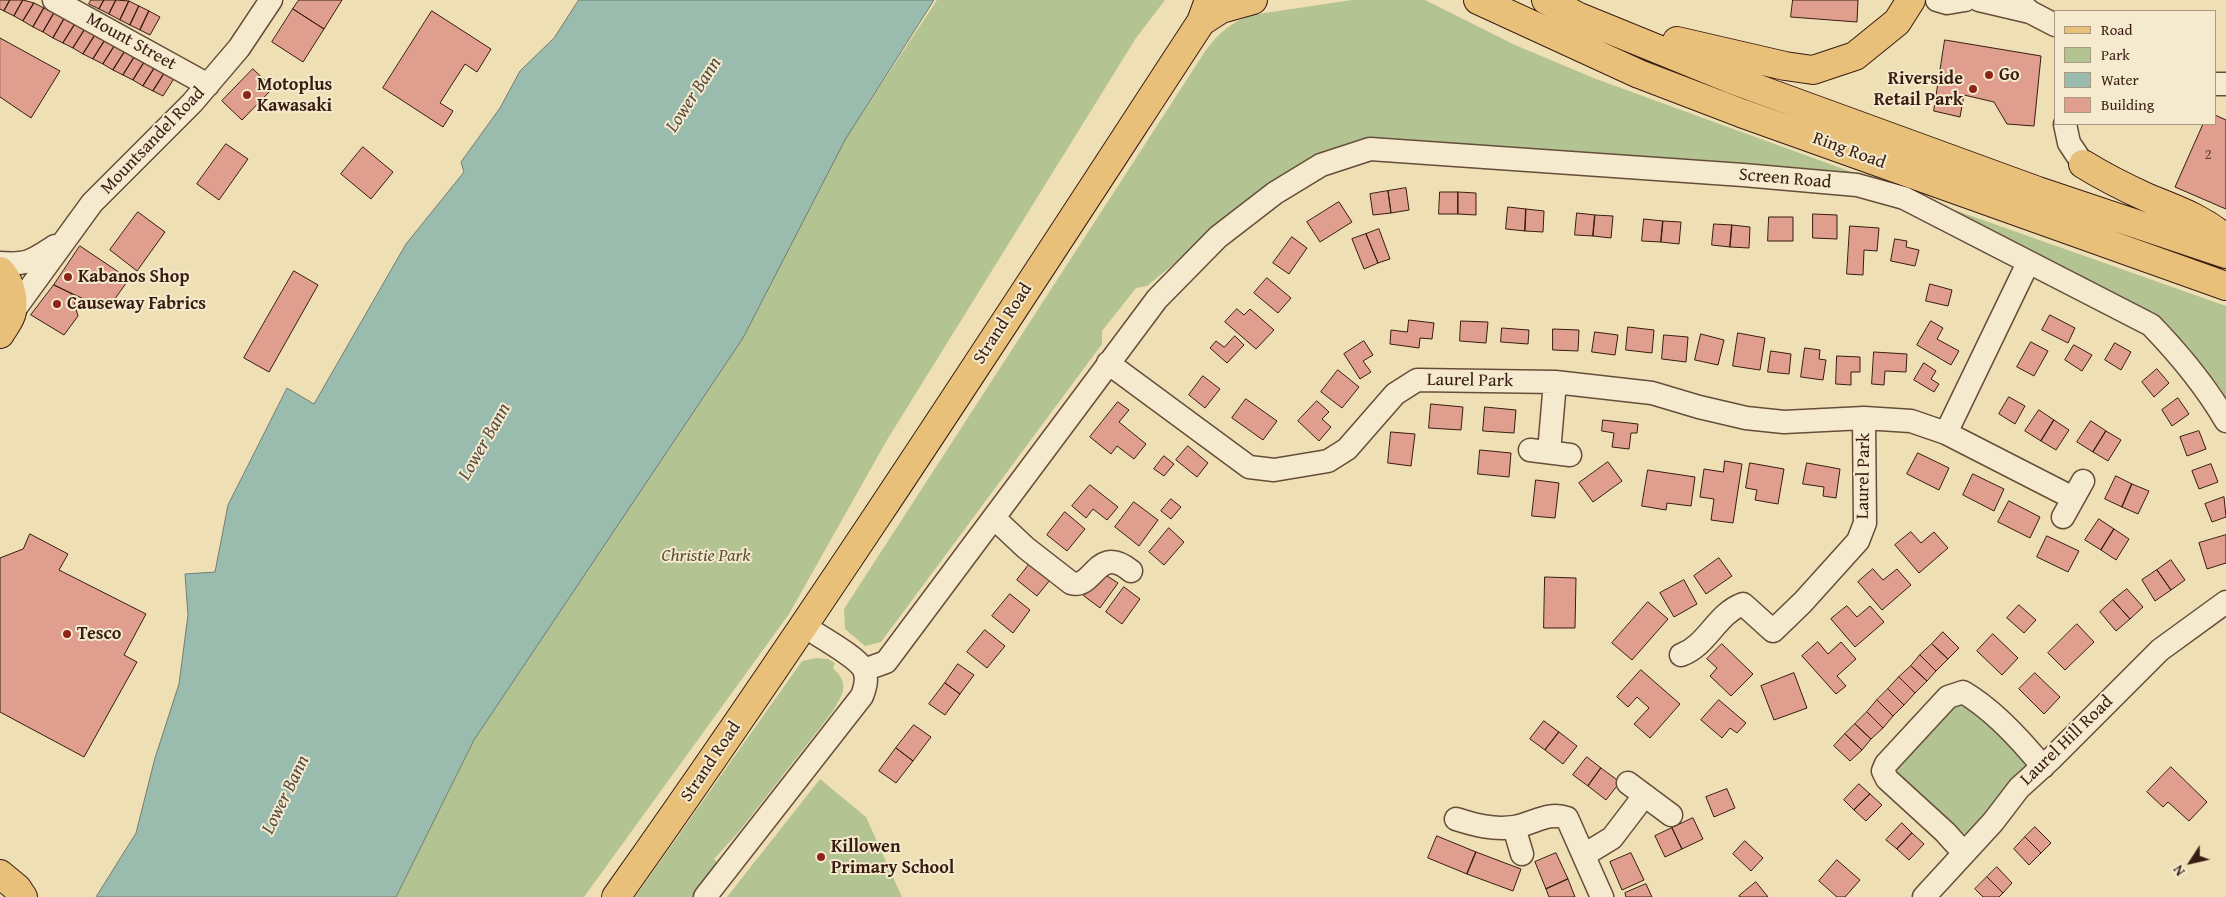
<!DOCTYPE html>
<html>
<head>
<meta charset="utf-8">
<style>
  body { margin:0 }
  #map { position:relative; width:2226px; height:897px; overflow:hidden; background:#efdfb4; font-family:"Gentium Book Plus",serif }
  canvas { display:block }
  .legend { position:absolute; left:2054px; top:10px; width:162px; height:115px; box-sizing:border-box; background:#f5eace; border:1px solid #a99882; margin:0; padding:6px 9px; list-style:none; font-size:15px; color:#381c11 }
  .legend li { display:flex; align-items:center; gap:10px; height:25px }
  .legend b { width:25px; border:1px solid #a99882 }
  .north { position:absolute; left:2166px; top:837px; width:50px; height:50px; -webkit-text-stroke:4px #f5eace; paint-order:stroke; rotate:235deg; font-size:14px; font-weight:700; line-height:20px; text-align:center; color:#381c11 }
  .north::after { content:''; display:block; margin:auto; width:18px; height:22px; background:#381c11; clip-path:polygon(50% 0,100% 100%,50% 72%,0 100%) }
</style>
</head>
<body>
<div id="map">
<canvas width="2226" height="897"></canvas>
<ul class="legend">
<li><b style="height:6px;background:#e8c07a"></b>Road</li>
<li><b style="height:14px;background:#b3c391"></b>Park</li>
<li><b style="height:14px;background:#9abcaf"></b>Water</li>
<li><b style="height:14px;background:#df9e8e"></b>Building</li>
</ul>
<div class="north">N</div>
</div>
<script>
const g = document.querySelector('canvas').getContext('2d');
g.lineJoin = 'round';
function paint(path, color) {
  g.fillStyle = color;
  g.fill(path, 'evenodd');
}
function trace(path, color, width, dash) {
  g.strokeStyle = color;
  g.lineWidth = width;
  g.lineCap = dash ? 'butt' : 'round';
  g.setLineDash(dash || []);
  g.stroke(path);
}
function write(font, color, halo, rows, align = 'center') {
  g.font = font + ' "Gentium Book Plus",serif';
  g.lineWidth = 4;
  g.setLineDash([]);
  g.textBaseline = 'middle';
  g.strokeStyle = halo;
  g.fillStyle = color;
  for (const [text, x, y, turn = 0] of rows) {
    g.save();
    g.translate(x, y);
    g.rotate((+turn || 0) * Math.PI / 180);
    g.textAlign = isNaN(turn) ? turn : align;
    if (halo) g.strokeText(text, 0, 0);
    g.fillText(text, 0, 0);
    g.restore();
  }
}
paint(new Path2D(`
  M937,0H1165L1136,38L887,440L789,614L584,897H396L474,740L501,635L851,130Z
  M1352,0H1425L1515,45L1596,79L1890,186L1367,142L1278,178L1147,286L1136,288L1102,331V344L881,642L865,646L845,629L844,609L1206,50C1219,33 1231,22 1252,15Z
  M1912,195L2226,306V401L2174,342Z
  M816,658L828,659L835,663L833,668C850,684 843,694 833,711L737,834L714,859L719,865L693,897H635L802,661Z
  M1954,704H1974L2027,764L2022,775L1966,833L1959,834L1893,769Z
  M820,779L866,817L902,897H727Z`), '#b3c391');
const water = new Path2D(`
  M579,0H934L845,140L743,338L474,740L396,897H96L136,833L155,758L179,684L188,615L185,574L215,572L228,505L287,388L314,404L406,244L464,172L461,162L500,108L520,71L554,38Z`);
paint(water, '#9abcaf');
trace(water, '#737c70', 1);
const building = new Path2D(`
  M0,0H10L4,11L0,9Z
  M10,0H23L14,16L4,11Z
  M23,0L34,3L23,21L14,16Z
  M91,0H104L99,9L89,4Z
  M104,0H116L109,14L99,9Z
  M116,0L129,1L120,20L109,14Z
  M299,0H342L324,29L293,9Z
  M1793,0H1858L1857,22L1791,17Z
  M129,1L139,6L130,25L120,20Z
  M34,3L44,8L33,27L23,21Z
  M139,6L149,11L140,30L130,25Z
  M44,8L54,13L43,32L33,27Z
  M293,9L324,29L303,62L272,42Z
  M149,11L160,17L150,35L140,30Z
  M432,11L491,49L477,72L465,64L440,103L453,111L443,127L383,88Z
  M54,13L64,19L53,38L43,32Z
  M64,19L75,24L63,43L53,38Z
  M75,24L85,29L73,48L63,43Z
  M85,29L95,35L83,54L73,48Z
  M95,35L105,40L93,59L83,54Z
  M0,38L60,71L31,118L0,97Z
  M105,40L115,45L103,64L93,59Z
  M1945,40L2041,56L2034,126L2007,124L1994,102L1964,95L1960,117L1934,111Z
  M115,45L125,51L113,70L103,64Z
  M125,51L135,56L123,75L113,70Z
  M135,56L145,61L133,80L123,75Z
  M145,61L155,67L143,86L133,80Z
  M155,67L165,72L153,91L143,86Z
  M253,69L273,88L242,120L222,101Z
  M165,72L175,77L163,96L153,91Z
  M2215,115L2226,120V209L2175,187L2203,124H2215Z
  M226,144L248,159L219,200L197,184Z
  M363,147L393,172L371,199L341,174Z
  M1406,188L1409,210L1391,213L1388,191Z
  M1388,191L1391,213L1373,215L1370,194Z
  M1440,192H1458V214H1439Z
  M1458,192L1476,193V215L1458,214Z
  M1339,202L1352,222L1320,242L1307,222Z
  M1508,207L1526,209L1525,231L1506,229Z
  M1526,209L1544,211L1543,232L1525,231Z
  M138,212L165,232L137,271L110,250Z
  M1577,213L1595,215L1593,236L1575,235Z
  M1813,214L1837,215V239L1813,238Z
  M1595,215L1613,216L1611,238L1593,236Z
  M1769,217H1793V241H1768Z
  M1644,219L1663,221L1661,242L1642,241Z
  M1663,221L1681,222L1679,244L1661,242Z
  M1714,224L1732,225L1730,247L1712,245Z
  M1732,225L1750,227L1749,248L1730,247Z
  M1850,226L1879,228L1877,251L1864,250L1863,275L1847,274Z
  M1379,229L1390,259L1378,263L1366,234Z
  M1366,234L1378,263L1364,269L1352,239Z
  M1292,237L1307,248L1289,274L1273,263Z
  M1895,239L1907,241L1906,247L1919,250L1915,266L1891,261Z
  M80,246L129,279L107,310L54,285Z
  M294,271L318,285L269,372L244,358Z
  M1267,278L1291,298L1278,313L1254,293Z
  M1930,284L1952,290L1948,306L1926,301Z
  M54,285L72,294L78,316L64,335L31,315Z
  M1237,309L1244,315L1250,309L1274,330L1256,349L1225,322Z
  M2050,315L2075,328L2068,343L2042,330Z
  M1409,320L1434,323L1432,339L1420,338L1419,348L1390,344L1391,330L1407,332Z
  M1461,321L1488,322L1486,343L1460,341Z
  M1931,321L1943,328L1937,339L1959,351L1951,365L1917,345Z
  M1628,327L1654,330L1652,353L1626,350Z
  M1502,328L1529,330L1528,344L1501,342Z
  M1553,329L1579,330L1578,351L1553,350Z
  M1595,332L1618,335L1615,355L1592,352Z
  M1738,333L1765,338L1760,370L1733,366Z
  M1701,334L1724,340L1718,365L1695,360Z
  M1664,335L1688,337L1686,362L1662,359Z
  M1235,336L1244,345L1227,363L1210,348L1216,341L1224,347Z
  M1364,341L1373,355L1363,361L1371,372L1360,379L1344,354Z
  M2031,342L2048,351L2034,376L2017,367Z
  M2115,343L2131,352L2121,370L2105,360Z
  M2074,345L2092,355L2082,371L2065,360Z
  M1805,348L1820,350L1819,359L1826,360L1823,380L1801,377Z
  M1771,351L1791,354L1789,374L1768,372Z
  M1874,352L1907,354L1906,372L1885,371L1884,385L1872,384Z
  M1837,356L1860,357V372H1851V385L1836,384Z
  M1924,363L1936,371L1931,379L1939,384L1934,392L1914,380Z
  M2157,369L2169,383L2154,397L2142,382Z
  M1338,370L1359,387L1342,408L1321,392Z
  M1203,376L1220,389L1205,408L1189,395Z
  M2009,397L2025,406L2015,424L1999,414Z
  M2178,398L2189,414L2172,426L2162,410Z
  M1246,399L1277,421L1263,440L1232,418Z
  M1317,401L1329,412L1322,419L1331,427L1319,441L1298,421Z
  M1118,402L1129,410L1119,422L1146,444L1134,459L1117,446L1111,454L1090,437Z
  M1431,404L1463,407L1461,430L1429,428Z
  M1485,407L1516,410L1514,433L1483,431Z
  M2039,410L2054,420L2041,441L2025,431Z
  M1603,420L1638,424L1637,433H1631L1629,449L1612,447L1614,433L1602,431Z
  M2054,420L2069,430L2056,450L2041,441Z
  M2091,421L2106,431L2093,452L2077,442Z
  M2106,431L2121,440L2108,461L2093,452Z
  M2199,431L2206,449L2187,456L2180,437Z
  M1391,432L1415,434L1411,466L1388,463Z
  M1188,446L1208,463L1197,477L1176,460Z
  M1480,450L1511,453L1509,477L1478,474Z
  M1918,453L1949,468L1939,490L1907,474Z
  M1164,456L1174,464L1164,476L1154,469Z
  M1725,461L1742,464L1733,523L1711,520L1714,499L1700,497L1704,469L1723,472Z
  M1608,462L1622,481L1593,502L1579,483Z
  M1750,463L1784,469L1778,504L1755,500L1757,490L1746,488Z
  M1807,463L1840,469L1836,498L1823,496L1824,487L1803,484Z
  M2211,464L2218,482L2199,489L2192,471Z
  M1648,470L1695,477L1691,506L1667,503L1666,510L1642,506Z
  M1973,474L2004,489L1994,511L1963,495Z
  M2116,476L2132,484L2122,507L2105,499Z
  M1536,480L1559,483L1555,518L1532,516Z
  M2132,484L2149,491L2138,514L2122,507Z
  M1090,485L1118,507L1107,520L1093,509L1086,518L1072,506Z
  M2224,497L2226,517L2212,522L2205,504Z
  M1171,499L1181,507L1171,519L1161,511Z
  M2009,501L2040,517L2030,538L1998,522Z
  M1134,502L1158,520L1139,546L1115,527Z
  M1065,512L1085,529L1067,551L1047,535Z
  M2099,519L2114,529L2101,550L2085,540Z
  M1169,528L1184,542L1164,565L1149,552Z
  M2114,529L2129,539L2116,560L2101,550Z
  M1911,532L1921,543L1934,532L1948,548L1919,573L1895,545Z
  M30,534L68,554L59,570L146,614L124,655L137,662L84,757L0,712V558L23,549Z
  M2226,535V563L2207,569L2199,543Z
  M2047,536L2079,551L2068,572L2037,557Z
  M1035,557L1055,574L1037,596L1017,580Z
  M1719,558L1732,576L1706,594L1694,576Z
  M2171,560L2185,580L2171,590L2157,570Z
  M1873,569L1883,580L1897,569L1911,585L1882,610L1858,582Z
  M2157,570L2171,590L2155,601L2142,580Z
  M1101,572L1118,583L1100,608L1084,596Z
  M1545,577L1576,578L1575,628H1544Z
  M1684,580L1697,604L1674,617L1660,593Z
  M1124,587L1140,599L1122,624L1106,612Z
  M2127,589L2143,607L2130,619L2113,600Z
  M1010,594L1030,610L1013,633L992,616Z
  M2113,600L2130,619L2116,631L2100,612Z
  M1648,602L1668,619L1632,660L1612,643Z
  M2019,605L2036,620L2024,633L2007,618Z
  M1847,606L1857,617L1870,606L1884,622L1855,647L1831,619Z
  M2077,624L2094,642L2065,670L2048,653Z
  M985,630L1005,646L987,668L967,652Z
  M1943,632L1959,648L1948,659L1932,644Z
  M1993,634L2018,658L2002,675L1977,651Z
  M1818,642L1828,654L1841,642L1856,659L1837,676L1846,686L1836,694L1802,656Z
  M1722,644L1753,674L1731,696L1710,676L1717,668L1707,659Z
  M1932,644L1948,659L1936,671L1920,655Z
  M1920,655L1936,671L1927,681L1911,666Z
  M958,664L974,675L960,694L945,683Z
  M1911,666L1927,681L1915,693L1899,677Z
  M1641,670L1680,704L1650,738L1634,724L1649,708L1637,697L1628,707L1617,697Z
  M1794,673L1807,708L1774,720L1761,686Z
  M2035,673L2060,697L2044,714L2019,689Z
  M1899,677L1915,693L1904,705L1888,689Z
  M945,683L960,694L945,715L929,704Z
  M1888,689L1904,705L1893,716L1877,700Z
  M1719,700L1746,723L1737,733L1730,728L1722,738L1701,720Z
  M1877,700L1893,716L1883,728L1867,712Z
  M1867,712L1883,728L1871,739L1855,724Z
  M1544,721L1559,732L1545,750L1530,739Z
  M1855,724L1871,739L1862,750L1845,734Z
  M914,725L931,737L913,761L896,748Z
  M1559,732L1577,746L1563,764L1545,750Z
  M1845,734L1862,750L1850,761L1834,746Z
  M896,748L913,761L896,783L879,771Z
  M1587,757L1601,768L1588,786L1573,775Z
  M2171,767L2207,802L2189,821L2168,802L2163,807L2147,792Z
  M1601,768L1620,782L1606,800L1588,786Z
  M1859,784L1870,794L1854,810L1844,800Z
  M1727,789L1735,808L1714,817L1706,797Z
  M1870,794L1882,805L1866,821L1854,810Z
  M1693,818L1703,839L1682,849L1672,828Z
  M1902,823L1912,833L1897,849L1886,840Z
  M2035,827L2051,843L2041,853L2025,837Z
  M1672,828L1682,849L1665,857L1655,836Z
  M1912,833L1924,844L1909,860L1897,849Z
  M1437,836L1476,852L1467,874L1428,858Z
  M2025,837L2041,853L2029,865L2014,849Z
  M1745,841L1763,858L1751,871L1733,854Z
  M1476,852L1521,869L1513,891L1467,874Z
  M1556,853L1568,879L1546,889L1535,862Z
  M1631,853L1644,880L1622,890L1610,862Z
  M1837,860L1860,880L1845,897H1837L1819,881Z
  M1997,867L2012,883L2003,893L1987,877Z
  M1987,877L2003,893L1999,897H1983L1975,889Z
  M1568,879L1575,897H1549L1546,889Z
  M1756,882L1768,897H1741L1739,896Z
  M1646,884L1652,897H1626L1625,893Z`);
paint(building, '#df9e8e');
trace(building, '#381c11', 1);
const minor = new Path2D(`
  M54,0L208,85
  M1937,0L1947,3L1965,0
  M1979,0L2030,12
  M2020,3L2030,12L2055,25
  M2215,84H2226
  M2065,124L2069,143L2083,164
  M0,263C28,265 32,261 55,246
  M12,313L92,203L192,103L239,48L271,0
  M1108,363L1249,467L1274,470L1328,461L1347,449L1395,394L1417,380L1555,382L1652,393L1699,407L1746,418L1784,422L1864,418L1911,421L1946,433L2073,498
  M1946,433L2028,263
  M1530,450L1570,455
  M1549,452L1555,382
  M2063,517L2083,481
  M994,518L1026,548L1071,583C1094,590 1097,543 1131,571
  M1681,655C1708,645 1716,614 1743,604L1773,631L1803,602L1858,541L1865,523L1864,418
  M864,670L886,662L1157,299L1218,237L1275,193L1321,165L1370,149L1743,175L1857,185L1904,198L2151,325C2180,355 2205,385 2226,421
  M1628,783L1671,815
  M1456,819C1475,825 1493,830 1514,827C1533,824 1548,811 1567,818L1602,897
  M1514,827L1522,854
  M1964,853L1945,832L1887,779L1883,771L1886,764L1948,697L1963,692C1994,710 2021,740 2043,767
  M1584,855L1612,838L1644,796
  M705,897L862,696C865,688 868,679 864,670C858,657 817,635 804,626
  M1924,897L1993,822L2019,788L2052,758L2160,650L2226,602`);
const major = new Path2D(`
  M1201,22L1221,9L1253,0
  M0,271C10,281 14,297 12,312C11,319 4,327 0,334
  M0,874L17,888L23,897
  M616,897C819,611 1009,316 1201,22L1209,0`);
const highway = new Path2D(`
  M1478,0L1639,74L1741,113L2226,286
  M1546,0L1579,17L1731,79L2038,191L2226,254
  M1677,41L1785,66L1813,70L1855,56L1897,22L1911,0
  M2083,164C2104,177 2126,188 2148,198C2175,209 2204,219 2226,239`);
trace(minor, '#664d3a', 25);
trace(major, '#381c11', 30);
trace(highway, '#381c11', 30);
trace(minor, '#f5eace', 22);
trace(major, '#e8c07a', 28);
trace(highway, '#e8c07a', 28);
for (const [x, y, r, color] of [
  [1989,75,5,"#8f2418"],
  [1973,89,5,"#8f2418"],
  [247,95,5,"#8f2418"],
  [68,277,5,"#8f2418"],
  [57,304,5,"#8f2418"],
  [67,634,5,"#8f2418"],
  [821,857,5,"#8f2418"]
]) {
  const dot = new Path2D();
  dot.arc(x, y, r, 0, 2 * Math.PI);
  g.fillStyle = color;
  g.fill(dot);
  trace(dot, '#f5eace', 2);
}
write('15px', '#623c30', null, [
  ["2",2208,155]
]);
write('18px', '#381c11', '#f5eace', [
  ["Mount Street",131,42,29],
  ["Mountsandel Road",153,141,-46],
  ["Ring Road",1849,151,20],
  ["Screen Road",1785,179,5],
  ["Strand Road",1003,324,-57],
  ["Laurel Park",1470,381,1],
  ["Laurel Park",1864,476,-89],
  ["Laurel Hill Road",2067,741,-44],
  ["Strand Road",711,762,-56]
]);
write('bold 18px', '#381c11', '#f5eace', [
  ["Go",1999,75],
  ["Riverside",1963,79,"right"],
  ["Retail Park",1963,100,"right"],
  ["Motoplus",257,85],
  ["Kawasaki",257,106],
  ["Kabanos Shop",78,277],
  ["Causeway Fabrics",67,304],
  ["Tesco",77,634],
  ["Killowen",831,847],
  ["Primary School",831,868]
], 'left');
write('italic 18px', '#5d4e37', '#f5eace', [
  ["Christie Park",706,556]
]);
write('italic 19px', '#554c40', '#f5eace', [
  ["Lower Bann",694,95,-57],
  ["Lower Bann",485,442,-60],
  ["Lower Bann",286,795,-64]
]);
</script>
</body>
</html>
